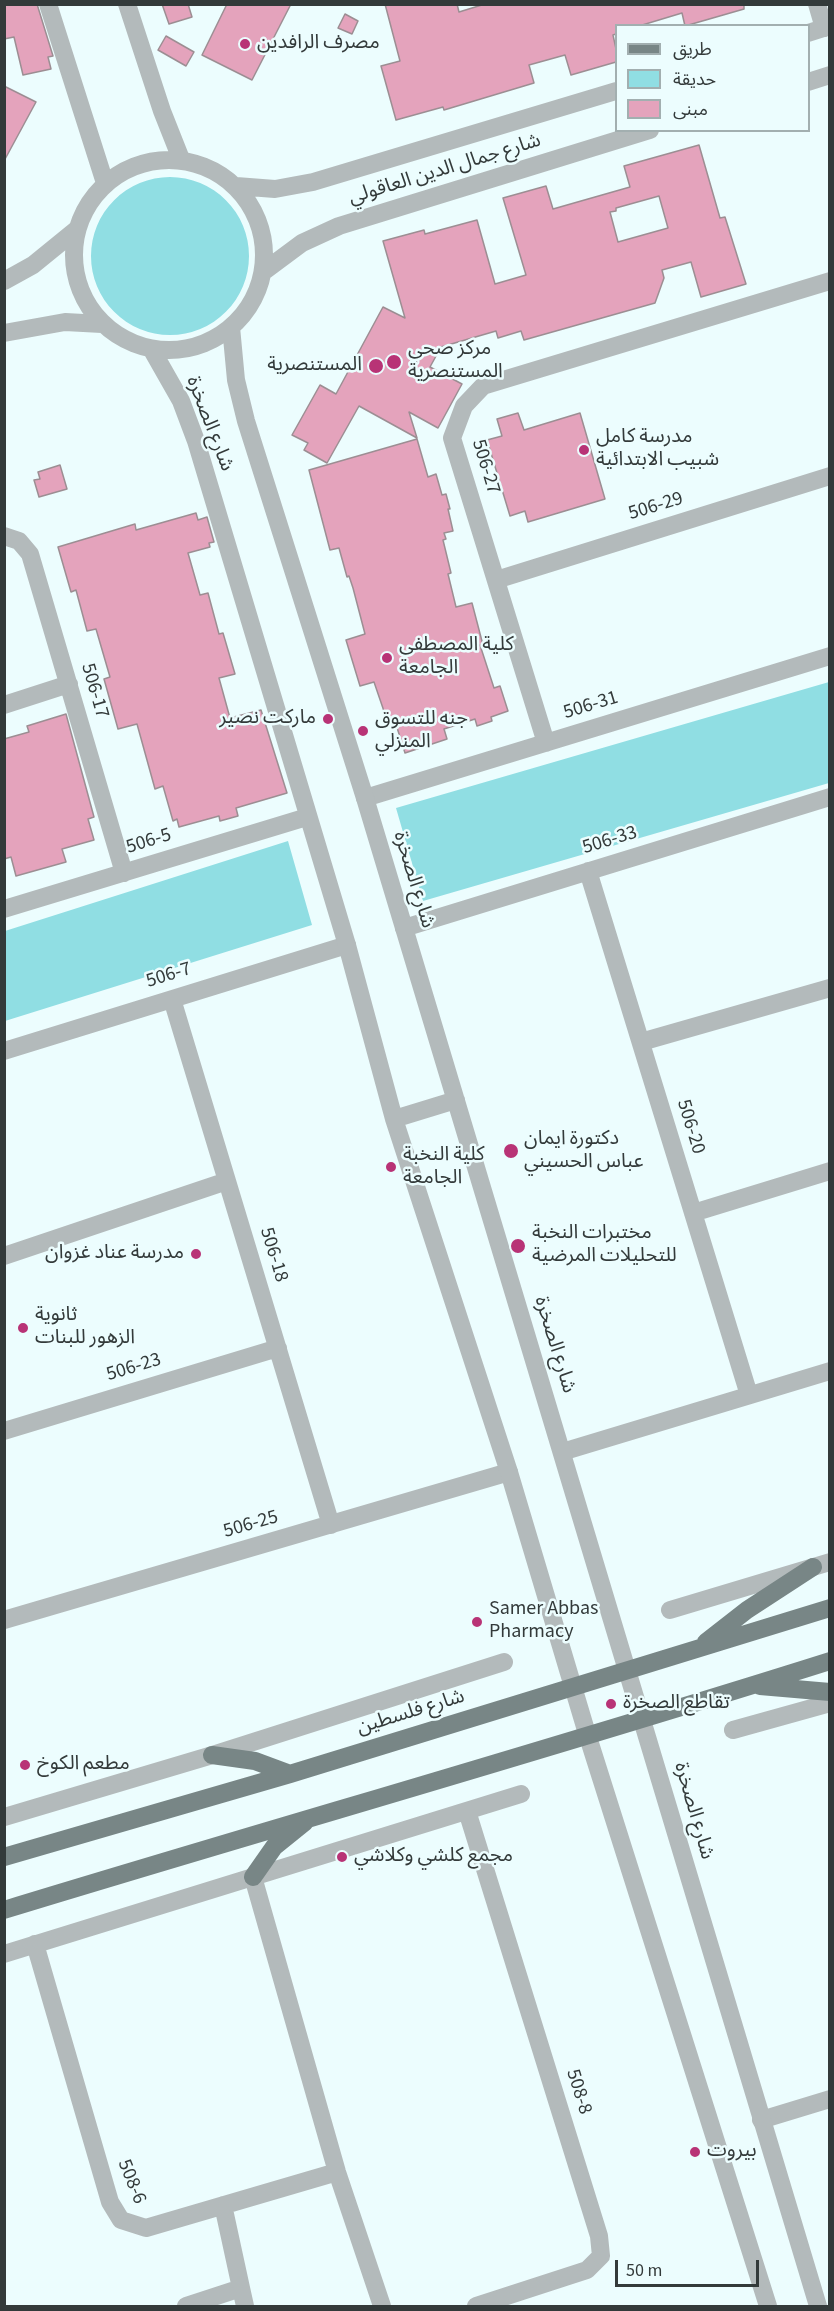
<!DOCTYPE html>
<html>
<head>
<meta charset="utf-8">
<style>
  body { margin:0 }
  #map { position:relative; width:834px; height:2311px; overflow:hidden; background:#ecfdfe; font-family:"Source Sans 3","Noto Sans Arabic",sans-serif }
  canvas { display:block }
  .frame { position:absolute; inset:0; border:6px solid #333a3a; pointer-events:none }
  .legend { position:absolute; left:615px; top:24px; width:195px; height:108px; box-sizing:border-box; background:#ecfdfe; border:2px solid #a2afb0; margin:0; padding:8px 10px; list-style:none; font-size:18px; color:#333a3a }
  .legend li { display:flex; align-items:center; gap:12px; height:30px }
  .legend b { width:30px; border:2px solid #a2afb0 }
  .scale { position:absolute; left:615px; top:2260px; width:144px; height:27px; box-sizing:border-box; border:3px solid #333a3a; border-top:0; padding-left:8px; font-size:18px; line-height:21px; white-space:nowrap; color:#333a3a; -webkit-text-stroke:4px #ecfdfe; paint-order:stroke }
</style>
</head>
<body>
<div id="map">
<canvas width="834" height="2311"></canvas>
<div class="frame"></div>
<ul class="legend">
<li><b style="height:8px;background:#788686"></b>طريق</li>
<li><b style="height:16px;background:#90dee3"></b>حديقة</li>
<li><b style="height:16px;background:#e4a3bc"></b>مبنى</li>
</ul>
<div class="scale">50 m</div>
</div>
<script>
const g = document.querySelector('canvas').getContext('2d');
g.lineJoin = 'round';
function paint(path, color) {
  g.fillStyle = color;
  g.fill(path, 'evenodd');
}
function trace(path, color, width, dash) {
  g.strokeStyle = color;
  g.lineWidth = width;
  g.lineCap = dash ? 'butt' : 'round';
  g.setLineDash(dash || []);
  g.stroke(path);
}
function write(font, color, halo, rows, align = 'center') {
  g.font = font + ' "Source Sans 3","Noto Sans Arabic",sans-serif';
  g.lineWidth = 5;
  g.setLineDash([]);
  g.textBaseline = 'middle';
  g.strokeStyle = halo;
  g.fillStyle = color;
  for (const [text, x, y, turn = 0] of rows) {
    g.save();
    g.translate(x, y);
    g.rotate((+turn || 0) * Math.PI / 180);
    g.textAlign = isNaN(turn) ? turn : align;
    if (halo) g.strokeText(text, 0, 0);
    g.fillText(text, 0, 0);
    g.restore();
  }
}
paint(new Path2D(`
  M91 256a79 79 0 1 1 158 0a79 79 0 1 1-158 0Z
  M829,682V783L423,901L396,808Z
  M288,841L312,925L5,1021V931Z`), '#90dee3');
const building = new Path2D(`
  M4,4H37L53,56L48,57L51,69L23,75L14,37L4,39Z
  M162,4H188L192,17L169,24Z
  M227,4H291L252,80L202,55Z
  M385,4H457L459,12L485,4H744V9L685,26L682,13L639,26H616V34L613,35L616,49V62L571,75L565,55L529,65L534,83L444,110L443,107L396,120L381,66L400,61Z
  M345,14L358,21L352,34L338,28Z
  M166,36L194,52L186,66L158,50Z
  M4,86L36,102L4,161Z
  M699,145L720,218L725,217L746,284L701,297L691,262L662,270L664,278L655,303L524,340L521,331L498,338L496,331L441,347L430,367L462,384L438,428L409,412L417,438L359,406L327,463L304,450L308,443L292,435L320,385L336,394L383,307L405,318L383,241L424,230L425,234L477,220L495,284L526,275L503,198L546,186L553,209L630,187L624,166ZM659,196L668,228L618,242L610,212L616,211V208Z
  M518,413L524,430L580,413L605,499L528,522L525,511L510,516L487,440L502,436L497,419Z
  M417,439L428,477L436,474L442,495L446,494L450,509H448L453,531L444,533L446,539L443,540L451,573L448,574L456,607L472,603L483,645H480L494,688L500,686L508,711L491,717L492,721L477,726L475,719L444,729L447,739L405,753L394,718L387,720L374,682L360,686L346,640L365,634L353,588L349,576L347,577L339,548L330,550L309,470Z
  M60,465L67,489L39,497L34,480L40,479L38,472Z
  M196,513L198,520L207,517L214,542L209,543L210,547L188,553L200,595L208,593L219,634L223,633L235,674L219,678L230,718L261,710L287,793L236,808L238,816L220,821L219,816L179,827L177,819L173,821L163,786L155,789L137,724L118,729L104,679L110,677L96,629L87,631L76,590L71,592L58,547L135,524L136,530Z
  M66,714L94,817L88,819L94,840L62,849L66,862L16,876L11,857L4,859V739L29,732L27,726Z`);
paint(building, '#e4a3bc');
trace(building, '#9c8e93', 1.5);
trace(new Path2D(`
  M817,4L824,28
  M4,536L19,541L30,554L124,873
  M496,580L830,476
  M4,705L69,684
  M546,743L452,438L464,406L483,386L830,281
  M365,798L830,656
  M588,871L749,1395
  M4,909L307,817
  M404,928L830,797
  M172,999L331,1525
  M641,1042L830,988
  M4,1051L347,945
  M693,1213L830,1171
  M4,1256L227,1181
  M4,1431L278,1348
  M562,1452L830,1371
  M670,1610L830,1562
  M4,1620L509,1472
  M733,1730L830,1703
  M467,1811L599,2236L601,2256L587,2270L476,2306
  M4,1817L212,1755L504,1662
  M253,1877L337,2172L382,2306
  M35,1944L110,2202L121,2220L146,2228L337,2172
  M4,1954L521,1794
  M761,2120L830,2099
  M223,2205L241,2288
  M186,2306L241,2288L245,2306`), '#b3babb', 18);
trace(new Path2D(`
  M48,4L105,183
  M127,4L162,111L181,159
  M808,33L830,26
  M808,82L830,75
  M74 255a95 95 0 1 1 190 0a95 95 0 1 1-190 0Z
  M236,186L275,189L313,182L616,91
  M263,272L302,243L339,226L650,130
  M4,281L33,265L76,230
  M231,327L236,380L246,421L365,798L818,2306
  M4,333L65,322L102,324
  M152,350L181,401L196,441L347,945L394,1119L509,1472L588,1737L768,2306
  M394,1119L456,1100`), '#b3babb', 18);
trace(new Path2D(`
  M706,1642L747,1610L813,1567
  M760,1686L830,1692
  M212,1755L255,1761L290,1774
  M4,1857L290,1774L830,1608
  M253,1877L274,1847L305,1822
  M4,1910C279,1826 555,1748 830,1661`), '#788686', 18);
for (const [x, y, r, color] of [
  [245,44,6,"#b83376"],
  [394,362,8,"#b83376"],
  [376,366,8,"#b83376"],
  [584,450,6,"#b83376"],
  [387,658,6,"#b83376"],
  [328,719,6,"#b83376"],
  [363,731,6,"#b83376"],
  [511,1151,8,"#b83376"],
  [391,1167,6,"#b83376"],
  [518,1246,8,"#b83376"],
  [196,1254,6,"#b83376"],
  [23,1328,6,"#b83376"],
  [477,1622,6,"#b83376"],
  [611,1704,6,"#b83376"],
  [25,1765,6,"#b83376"],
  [342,1857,6,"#b83376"],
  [695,2152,6,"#b83376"]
]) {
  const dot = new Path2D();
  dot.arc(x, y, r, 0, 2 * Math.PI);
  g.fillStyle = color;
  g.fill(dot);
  trace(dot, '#ecfdfe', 2);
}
write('20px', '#333a3a', '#ecfdfe', [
  ["مصرف الرافدين",257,44],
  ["مركز صحي",408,350],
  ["المستنصرية",408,373],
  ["المستنصرية",362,366,"right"],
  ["مدرسة كامل",596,438],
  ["شبيب الابتدائية",596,461],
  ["كلية المصطفى",399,646],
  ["الجامعة",399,669],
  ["ماركت نصير",316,719,"right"],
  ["جنه للتسوق",375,720],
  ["المنزلي",375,743],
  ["دكتورة ايمان",524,1140],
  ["عباس الحسيني",524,1163],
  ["كلية النخبة",403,1156],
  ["الجامعة",403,1179],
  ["مختبرات النخبة",532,1234],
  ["للتحليلات المرضية",532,1257],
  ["مدرسة عناد غزوان",184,1254,"right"],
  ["ثانوية",35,1316],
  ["الزهور للبنات",35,1339],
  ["Samer Abbas",489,1610],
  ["Pharmacy",489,1633],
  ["تقاطع الصخرة",623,1704],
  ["مطعم الكوخ",37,1765],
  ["مجمع كلشي وكلاشي",354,1857],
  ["بيروت",707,2152]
], 'left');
write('20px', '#333a3a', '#ecfdfe', [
  ["شارع جمال الدين العاقولي",445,170,-17],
  ["شارع الصخرة",209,424,69],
  ["506-27",485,467,73],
  ["506-29",656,507,-17],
  ["506-17",94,691,74],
  ["506-31",591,706,-17],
  ["506-33",610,841,-17],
  ["506-5",149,842,-17],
  ["شارع الصخرة",413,880,73],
  ["506-7",169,976,-17],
  ["506-20",690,1127,73],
  ["506-18",273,1255,73],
  ["شارع الصخرة",554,1345,73],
  ["506-23",134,1368,-17],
  ["506-25",251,1525,-16],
  ["شارع فلسطين",411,1713,-17],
  ["شارع الصخرة",693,1811,74],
  ["508-8",578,2092,73],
  ["508-6",131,2182,68]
]);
</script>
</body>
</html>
